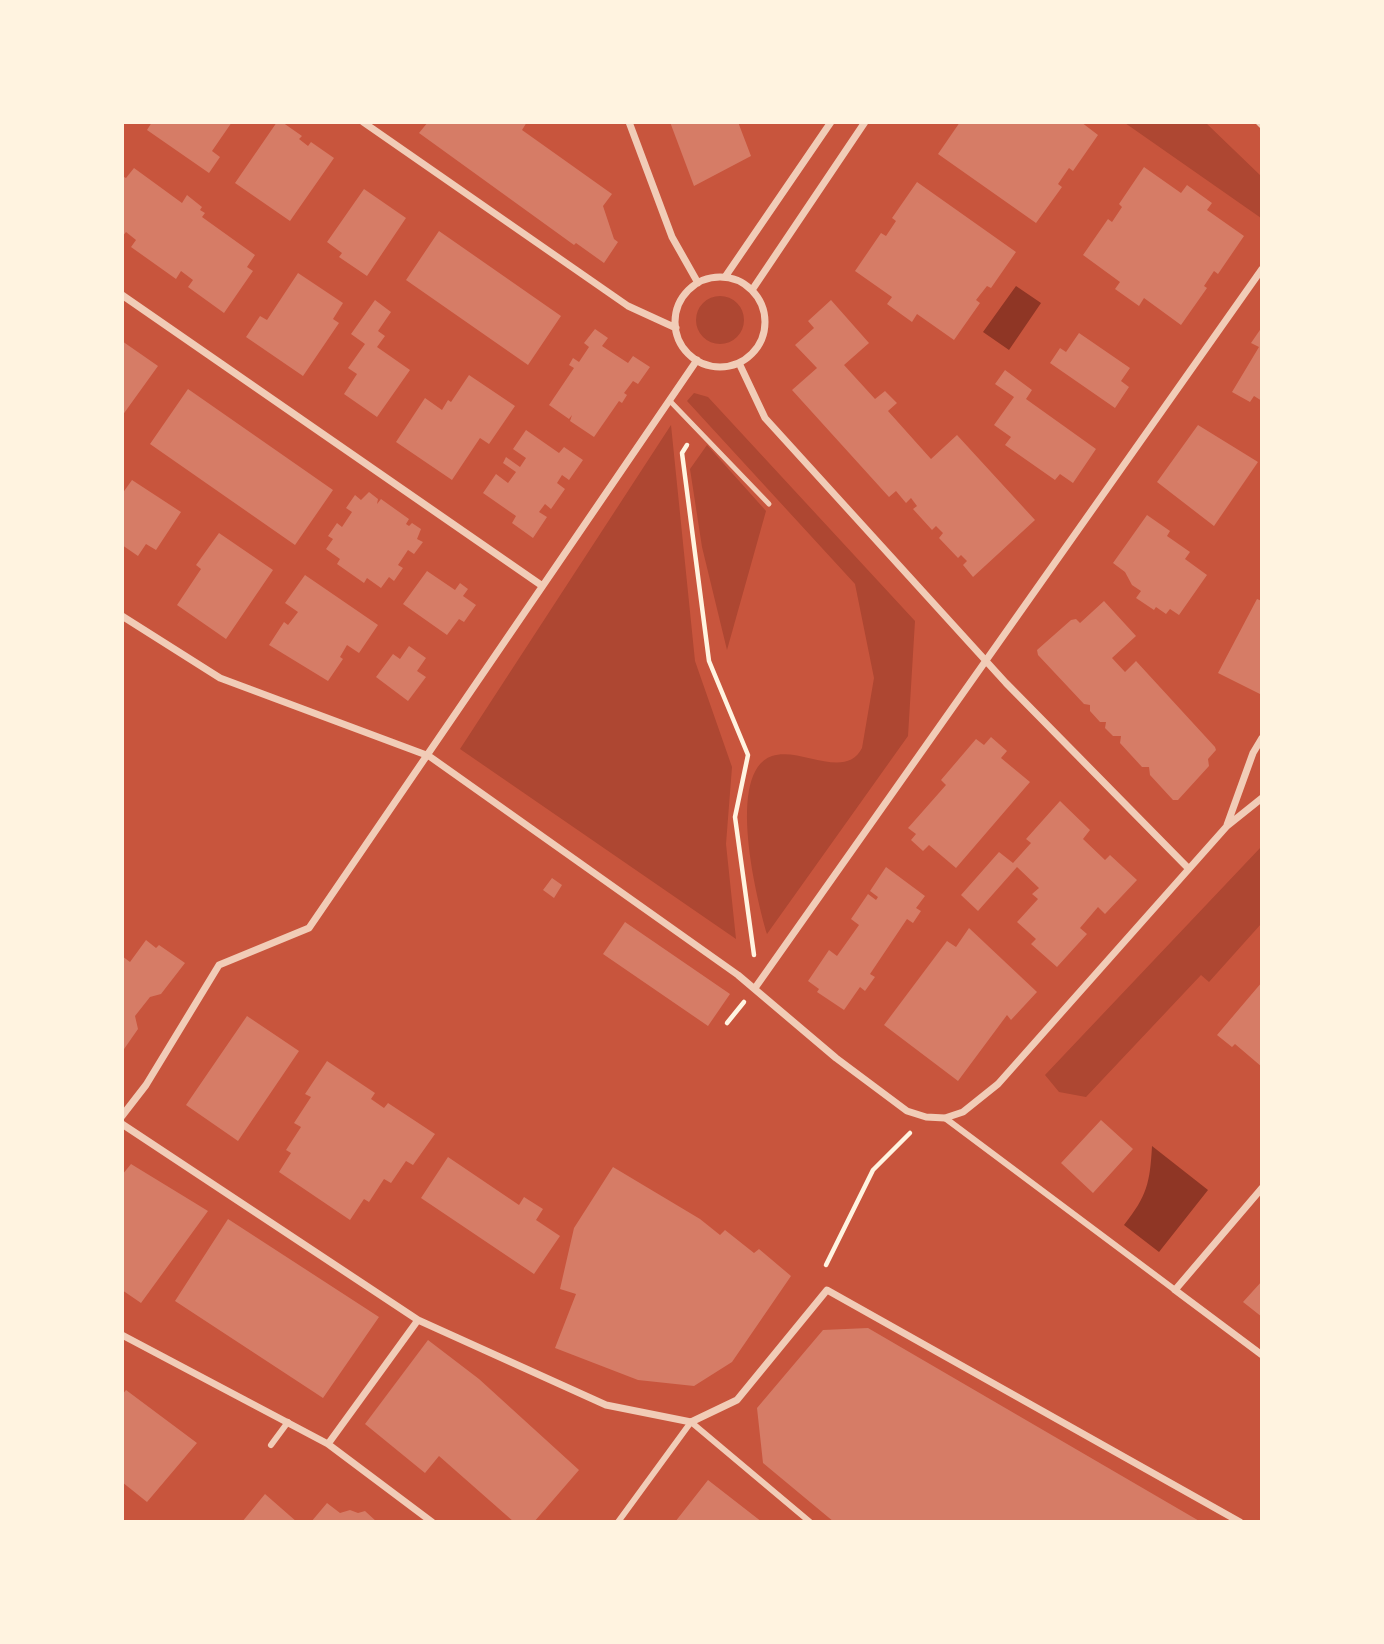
<!DOCTYPE html>
<html>
<head>
<meta charset="utf-8">
<style>
  body { margin:0 }
  #map { position:relative; width:1384px; height:1644px; overflow:hidden; background:#c8553d; font-family:Inter,sans-serif }
  canvas { display:block }
  .frame { position:absolute; inset:0; border:124px solid #fff3e0; pointer-events:none }
</style>
</head>
<body>
<div id="map">
<canvas width="1384" height="1644"></canvas>
<div class="frame"></div>
</div>
<script>
const g = document.querySelector('canvas').getContext('2d');
g.lineJoin = 'round';
function paint(path, color) {
  g.fillStyle = color;
  g.fill(path, 'evenodd');
}
function trace(path, color, width, dash) {
  g.strokeStyle = color;
  g.lineWidth = width;
  g.lineCap = dash ? 'butt' : 'round';
  g.setLineDash(dash || []);
  g.stroke(path);
}
paint(new Path2D(`
  M1125,123H1206L1261,176V218Z
  M696 320a24 24 0 1 1 48 0a24 24 0 1 1-48 0Z
  M694,393L708,397L915,621L908,736L767,934C757,900 725,772 772,756C800,746 845,781 862,748L874,678L855,584L687,401Z
  M671,425L695,661L732,767L726,844L736,939L460,749Z
  M707,445L766,511L727,650L702,547L690,469Z
  M1261,847V924L1209,982L1201,975L1086,1097L1059,1092L1045,1075Z`), '#ae4732');
paint(new Path2D(`
  M1016,286L1041,303L1009,350L983,332Z
  M1152,1146L1208,1190L1159,1252L1124,1225C1147,1196 1150,1183 1152,1146Z`), '#8f3625');
paint(new Path2D(`
  M152,122H232L212,151L220,157L209,173L147,130Z
  M277,122H282L302,136L299,139L308,146L311,142L334,158L290,221L235,183Z
  M428,122H527L522,130L612,194L603,206L614,239L618,242L604,263L576,243L574,245L419,133Z
  M670,122H738L751,156L694,186Z
  M960,122H1081L1098,135L1073,171L1069,168L1058,184L1062,187L1036,223L938,154Z
  M1144,167L1181,193L1187,185L1212,203L1207,210L1244,236L1218,274L1214,271L1204,286L1207,288L1181,325L1144,298L1139,306L1115,289L1120,282L1083,255L1108,219L1112,222L1122,207L1119,204Z
  M134,168L182,203L187,195L202,207L200,210L205,213L202,217L255,255L247,267L253,271L224,313L188,287L193,280L181,271L176,279L131,247L136,240L126,232L122,237V176L126,178Z
  M917,182L1016,252L991,288L987,286L976,300L980,303L954,340L917,314L912,322L887,304L892,297L855,271L881,233L886,236L896,221L892,218Z
  M364,189L406,218L367,276L339,257L342,253L327,242Z
  M439,231L561,316L528,365L406,280Z
  M298,273L343,303L333,319L339,323L303,376L246,337L260,316L267,320Z
  M375,300L391,312L378,331L385,336L377,347L410,370L377,417L344,394L357,374L348,368L365,344L351,334Z
  M831,300L869,343L844,365L875,399L885,391L897,403L888,411L931,459L957,435L1035,520L973,577L963,565L967,561L961,555L958,558L939,538L943,533L936,526L932,530L913,509L917,506L911,498L906,503L896,491L889,497L792,390L817,368L795,345L814,328L808,321Z
  M1262,327V401L1254,396L1250,402L1232,392L1259,347L1251,343Z
  M595,329L608,338L602,346L628,363L633,356L650,367L638,384L633,381L624,393L627,395L622,403L619,401L594,437L570,421L572,415L569,419L549,405L574,368L569,365L573,358L579,362L589,347L584,343Z
  M1079,333L1130,368L1121,381L1129,387L1115,408L1050,363L1060,348L1066,352Z
  M122,341L158,366L122,416Z
  M1005,370L1032,390L1026,399L1096,449L1073,483L1060,474L1055,480L1005,445L1011,437L994,425L1014,397L995,384Z
  M469,375L515,406L489,444L480,438L452,480L396,442L425,398L442,410L448,400L451,402Z
  M188,389L333,490L295,545L150,444Z
  M1198,425L1258,462L1214,526L1157,482Z
  M526,430L559,453L564,447L583,460L569,480L562,475L557,483L565,489L551,509L545,504L539,512L547,517L533,538L512,523L516,516L483,493L496,474L508,483L516,472L503,463L506,457L520,467L526,458L513,449Z
  M132,480L181,512L156,550L146,544L138,556L122,545V494Z
  M369,492L378,499L377,504L381,499L409,519L406,524L409,526L412,523L421,529L417,539L423,542L414,554L408,550L398,565L403,568L394,581L389,577L381,588L367,578L364,583L337,564L340,559L326,549L333,539L328,536L337,523L342,527L352,512L346,508L355,495L361,500Z
  M1147,515L1170,531L1167,536L1190,552L1185,559L1207,575L1179,615L1170,609L1166,614L1156,607L1154,610L1136,598L1141,591L1132,585L1125,572L1113,563Z
  M219,533L273,570L226,639L177,605L201,569L196,565Z
  M427,571L455,590L460,583L468,589L463,596L476,605L464,622L459,619L447,635L403,604Z
  M305,575L378,625L359,653L347,645L340,657L343,659L328,681L269,645L284,622L288,625L298,612L285,603Z
  M1257,599L1262,601V695L1218,673Z
  M1104,601L1136,636L1112,658L1125,672L1136,661L1215,747L1216,750L1208,759L1209,766L1178,800H1173L1150,775L1149,767H1142L1120,743L1121,736H1113L1105,728L1106,722H1100L1090,711V705L1084,704L1038,655L1037,650L1071,620L1076,619L1080,623Z
  M409,646L426,658L417,671L426,677L408,701L376,677L393,654L400,659Z
  M991,737L1007,751L1001,758L1030,782L956,868L929,845L923,851L911,840L916,834L908,828L946,785L941,780L976,739L984,745Z
  M1060,801L1090,830L1083,839L1105,860L1110,855L1137,880L1105,914L1098,907L1080,928L1087,934L1057,967L1031,944L1036,939L1017,922L1038,899L1032,894L1039,888L1017,867L978,911L961,895L999,852L1013,863L1031,843L1026,839Z
  M886,867L925,896L916,908L921,911L913,923L907,919L870,974L875,977L865,991L860,987L844,1010L817,992L819,989L808,981L829,950L837,956L859,925L851,919L868,894L876,900L878,897L870,891Z
  M552,878L562,885L554,898L543,890Z
  M625,922L730,994L708,1026L603,954Z
  M969,928L1037,992L1011,1020L1007,1015L958,1081L884,1025L947,941L956,947Z
  M146,940L156,948L159,945L185,963L161,994L150,997L135,1016L138,1029L122,1052V956L130,962Z
  M1262,982V1067L1235,1044L1232,1047L1217,1035Z
  M247,1016L299,1051L238,1141L186,1105Z
  M327,1061L375,1093L371,1099L384,1108L388,1103L435,1134L413,1165L406,1161L391,1183L384,1179L369,1202L364,1199L350,1220L279,1172L291,1153L286,1150L301,1127L294,1123L311,1097L305,1094Z
  M1101,1120L1133,1149L1093,1193L1061,1163Z
  M448,1157L519,1205L524,1197L543,1209L536,1220L560,1236L534,1274L421,1198Z
  M131,1164L208,1211L141,1303L122,1290V1175Z
  M613,1167L700,1219L720,1235L725,1230L754,1253L759,1249L791,1276L732,1362L694,1386L638,1380L555,1348L576,1294L560,1289L574,1228Z
  M228,1219L379,1317L323,1398L175,1301Z
  M1262,1281V1317L1243,1302Z
  M868,1328L1201,1522H834L763,1463L757,1408L823,1330Z
  M428,1340L479,1379L579,1470L534,1522H514L439,1456L425,1473L365,1424Z
  M126,1390L197,1443L147,1502L122,1482V1395Z
  M708,1480L762,1522H675Z
  M265,1494L297,1522H242Z
  M327,1503L340,1513L350,1510L358,1513L365,1511L377,1522H311Z`), '#d67c66');
trace(new Path2D(`
  M687,445L682,453L709,661L748,755L735,817L754,955
  M727,1023L744,1002
  M826,1265L873,1170L910,1133`), '#fff3e0', 4.5);
trace(new Path2D(`
  M669,400L769,504`), '#f1ccb7', 5);
trace(new Path2D(`
  M945,1118L1175,1290
  M271,1445L288,1422
  M618,1522L691,1422L810,1522`), '#f1ccb7', 6);
trace(new Path2D(`
  M363,122L628,306L676,328
  M629,122L672,237L698,283
  M1259,122L1262,125
  M725,277L831,122
  M675 322a45 45 0 1 1 90 0a45 45 0 1 1-90 0Z
  M752,290L865,122
  M122,295L541,585
  M739,363L765,418L1006,683L1188,868
  M122,616L220,678L429,756L738,975L836,1058L907,1111L926,1117L945,1118L963,1112L998,1084L1227,826L1262,798
  M1227,825L1253,753L1262,738
  M755,988L1262,269
  M122,1116L146,1085L219,965L309,928L697,360
  M122,1124L418,1320L606,1405L691,1422L737,1400L827,1290L1240,1522
  M1262,1188L1175,1290L1262,1355
  M122,1335L328,1444L432,1522
  M328,1444L418,1320`), '#f1ccb7', 7);
</script>
</body>
</html>
